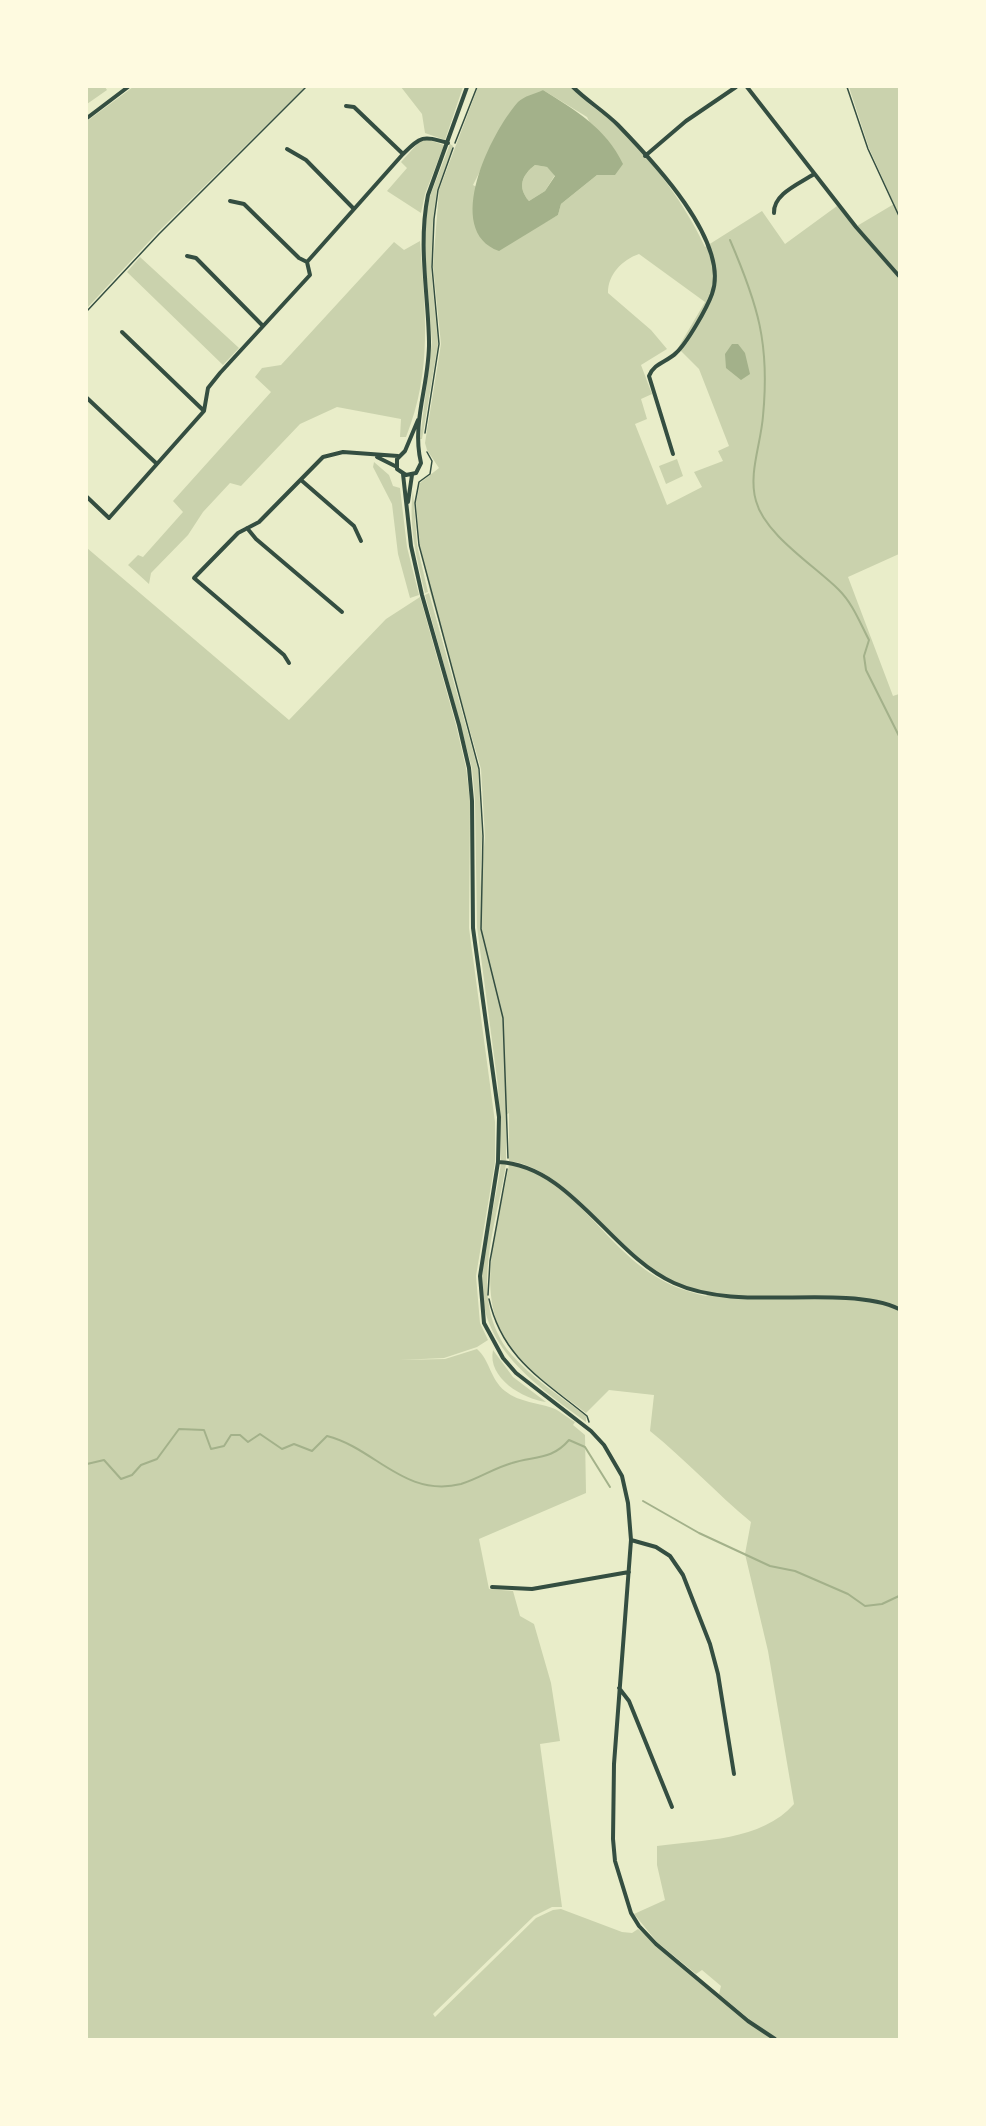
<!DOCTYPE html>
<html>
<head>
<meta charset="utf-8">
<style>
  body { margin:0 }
  #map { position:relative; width:986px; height:2126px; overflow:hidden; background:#e9edc9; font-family:"DejaVu Sans",sans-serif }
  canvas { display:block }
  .frame { position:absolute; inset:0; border:88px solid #fefae0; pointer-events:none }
</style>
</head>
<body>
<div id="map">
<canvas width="986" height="2126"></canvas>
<div class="frame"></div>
</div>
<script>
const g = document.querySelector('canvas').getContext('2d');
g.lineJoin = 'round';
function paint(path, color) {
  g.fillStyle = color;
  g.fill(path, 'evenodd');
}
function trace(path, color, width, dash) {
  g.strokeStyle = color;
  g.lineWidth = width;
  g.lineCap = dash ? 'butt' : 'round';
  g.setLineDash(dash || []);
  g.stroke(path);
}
paint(new Path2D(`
  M87,87H105L107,90L87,104Z
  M133,87H305L157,233L87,308V121Z
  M401,87H463L445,140L425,133L422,114Z
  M478,87H570C584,101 601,112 616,125C652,160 684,202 705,247L762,211L785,244L837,206L899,279V554L848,577L893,696L899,694V2039H778L749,2019L719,1994L721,1986L702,1970L696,1974L657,1942L634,1914L665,1900L657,1865V1846C701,1840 762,1841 794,1804L768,1651L745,1554L751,1522C716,1493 686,1460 650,1431L654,1395L609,1390L586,1413C562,1394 531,1375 512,1350C471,1295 499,1226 509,1164C571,1175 603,1245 655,1276C670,1286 688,1292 706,1296L709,1293C690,1289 669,1282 654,1271C611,1239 562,1167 509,1161V1113L506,1115V1160H501L498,1086L477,927L475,800L472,768L425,595L429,593L478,769L482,837L480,887L485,837L481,769L430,592L420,545L416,503L420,483L439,468L427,450L425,443L441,344L433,266L439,190ZM543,90L587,117L615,174L597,175L561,204L558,215L542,224L473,185L509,114ZM639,254L705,302L678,348L699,369L729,446L718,451L723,461L694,472L702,487L667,505L635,424L647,419L641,399L652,394L641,365L667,349L651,330L608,293C608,274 622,260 639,254Z
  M849,87H899V274L857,226L894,204L869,148Z
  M426,139L444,145L425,194L421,213L387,191L407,168L401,162L419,142Z
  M450,144L453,146L437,190L433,220L431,268L438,344L422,439H420L432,342L424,241L426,214L430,196Z
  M535,165L547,167L555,175L545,191L529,201C517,187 522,175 535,165Z
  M420,241C425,311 433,370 406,437H400L401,419L337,407L300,424L241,486L230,483L203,512L188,535L151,573L149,584L128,565L138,555L143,557L183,512L173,501L271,392L255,377L262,368L281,365L394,242L404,250Z
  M140,257L239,348L223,365L127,272Z
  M677,459L683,476L666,484L659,466Z
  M374,462L389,475L393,486L400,488L407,547L419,595L410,598L398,554L392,504L373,467Z
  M413,490L417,545L428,592L425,593C417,559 408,525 413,490Z
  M87,548L289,720L386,619L420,597L456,725L466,768L470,801L469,928L495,1122V1162L476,1276L480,1323L488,1340L477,1347L444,1358L399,1360L445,1359L477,1349C490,1360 490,1379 505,1391C520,1403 538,1402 555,1409C561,1412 568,1418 575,1422L573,1425L585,1435L586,1493L479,1539L489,1589L513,1591L520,1616L534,1624L551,1683L560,1741L540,1744L562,1907H552L534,1916L433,2014L435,2017L536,1918L553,1910L561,1909L622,1932L632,1933L638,1929L716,1997L771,2039H87Z
  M501,1163L506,1164C497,1225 466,1300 511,1354C532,1378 561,1397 586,1416V1422C536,1385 477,1346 482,1276C485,1239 496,1201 501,1163Z
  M493,1350L513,1377L546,1402C523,1399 487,1378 493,1350Z`), '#cad2ad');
paint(new Path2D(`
  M543,90C575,110 606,128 623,164L615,175H597L561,204L558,215L499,251C442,231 491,132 518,102C524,96 535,94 543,90ZM535,165L547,167L555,176L545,191L529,201C517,187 522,175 535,165Z
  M732,344H738L745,353L750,374L741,380L726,368L725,354Z`), '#a3b18a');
trace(new Path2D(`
  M730,240C758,305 770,344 763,416C761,444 748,474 756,501C765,535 815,566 839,590C853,604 860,623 869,640L864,656L866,670L899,736
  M87,1464L104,1460L121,1479L132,1475L141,1465L157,1459L179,1429L204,1430L211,1449L224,1446L231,1435H240L248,1442L260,1434L282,1449L294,1444L312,1451L327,1436C375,1448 404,1498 461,1484C478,1479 494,1468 512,1463C535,1456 552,1460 569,1440L585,1447L610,1487
  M643,1501L699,1533L770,1566L795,1571L848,1594L865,1606L882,1604L899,1596`), '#a3b18a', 2);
trace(new Path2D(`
  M847,87L868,149L899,216
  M455,143L477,87
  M87,311L159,234L306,87
  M425,433L439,344L432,267L434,219L438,190L453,148
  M427,452L432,461L430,474L419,482L415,503L419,545L479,769L483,836L481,929L503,1018L508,1158
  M488,1295L490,1261L507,1169
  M489,1299C502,1358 543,1380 587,1416L589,1422`), '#344e41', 1.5);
trace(new Path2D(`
  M573,87C587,101 604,111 618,125C651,159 731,242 712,294C707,308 687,343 676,353C667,362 654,363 649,376L673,454
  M747,87L856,227L899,276
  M346,106L354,107L403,154
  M87,118L128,87
  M287,149L306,160L354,209
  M645,156L686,121L736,87
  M230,201L244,204L299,258L307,262
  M774,213C773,194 799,184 814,174
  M187,256L196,258L263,326
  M122,332L203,410
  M87,398L157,464
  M418,420L405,451L397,459V469L406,475L416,473L421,463C411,422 430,383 429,341C428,292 418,244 428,195L467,87
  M377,457L397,467
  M403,474L411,546L422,595L459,725L469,768L472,801L473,928L499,1117L498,1162L480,1276L484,1323L503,1358L516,1373L591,1431L604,1445L622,1476L628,1503L631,1540L614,1764L613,1839L615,1861L631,1913L639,1926L656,1944L748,2021L775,2039
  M301,480L354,526L361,541
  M87,497L109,518L204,411L208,388L220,373L310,275L307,262L403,154C422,135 423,136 448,143
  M408,502L412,475
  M247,528L256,539L342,612
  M289,663L284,655L194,578L238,533L259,522L323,457L343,452L398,456
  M498,1162C571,1165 610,1254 674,1283C724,1306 792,1294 846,1298C864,1299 883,1301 899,1309
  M631,1540L656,1547L670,1556L683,1575L710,1644L718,1674L734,1774
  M492,1587L532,1589L629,1572
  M619,1688L629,1701L672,1807`), '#344e41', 4);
</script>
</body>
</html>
